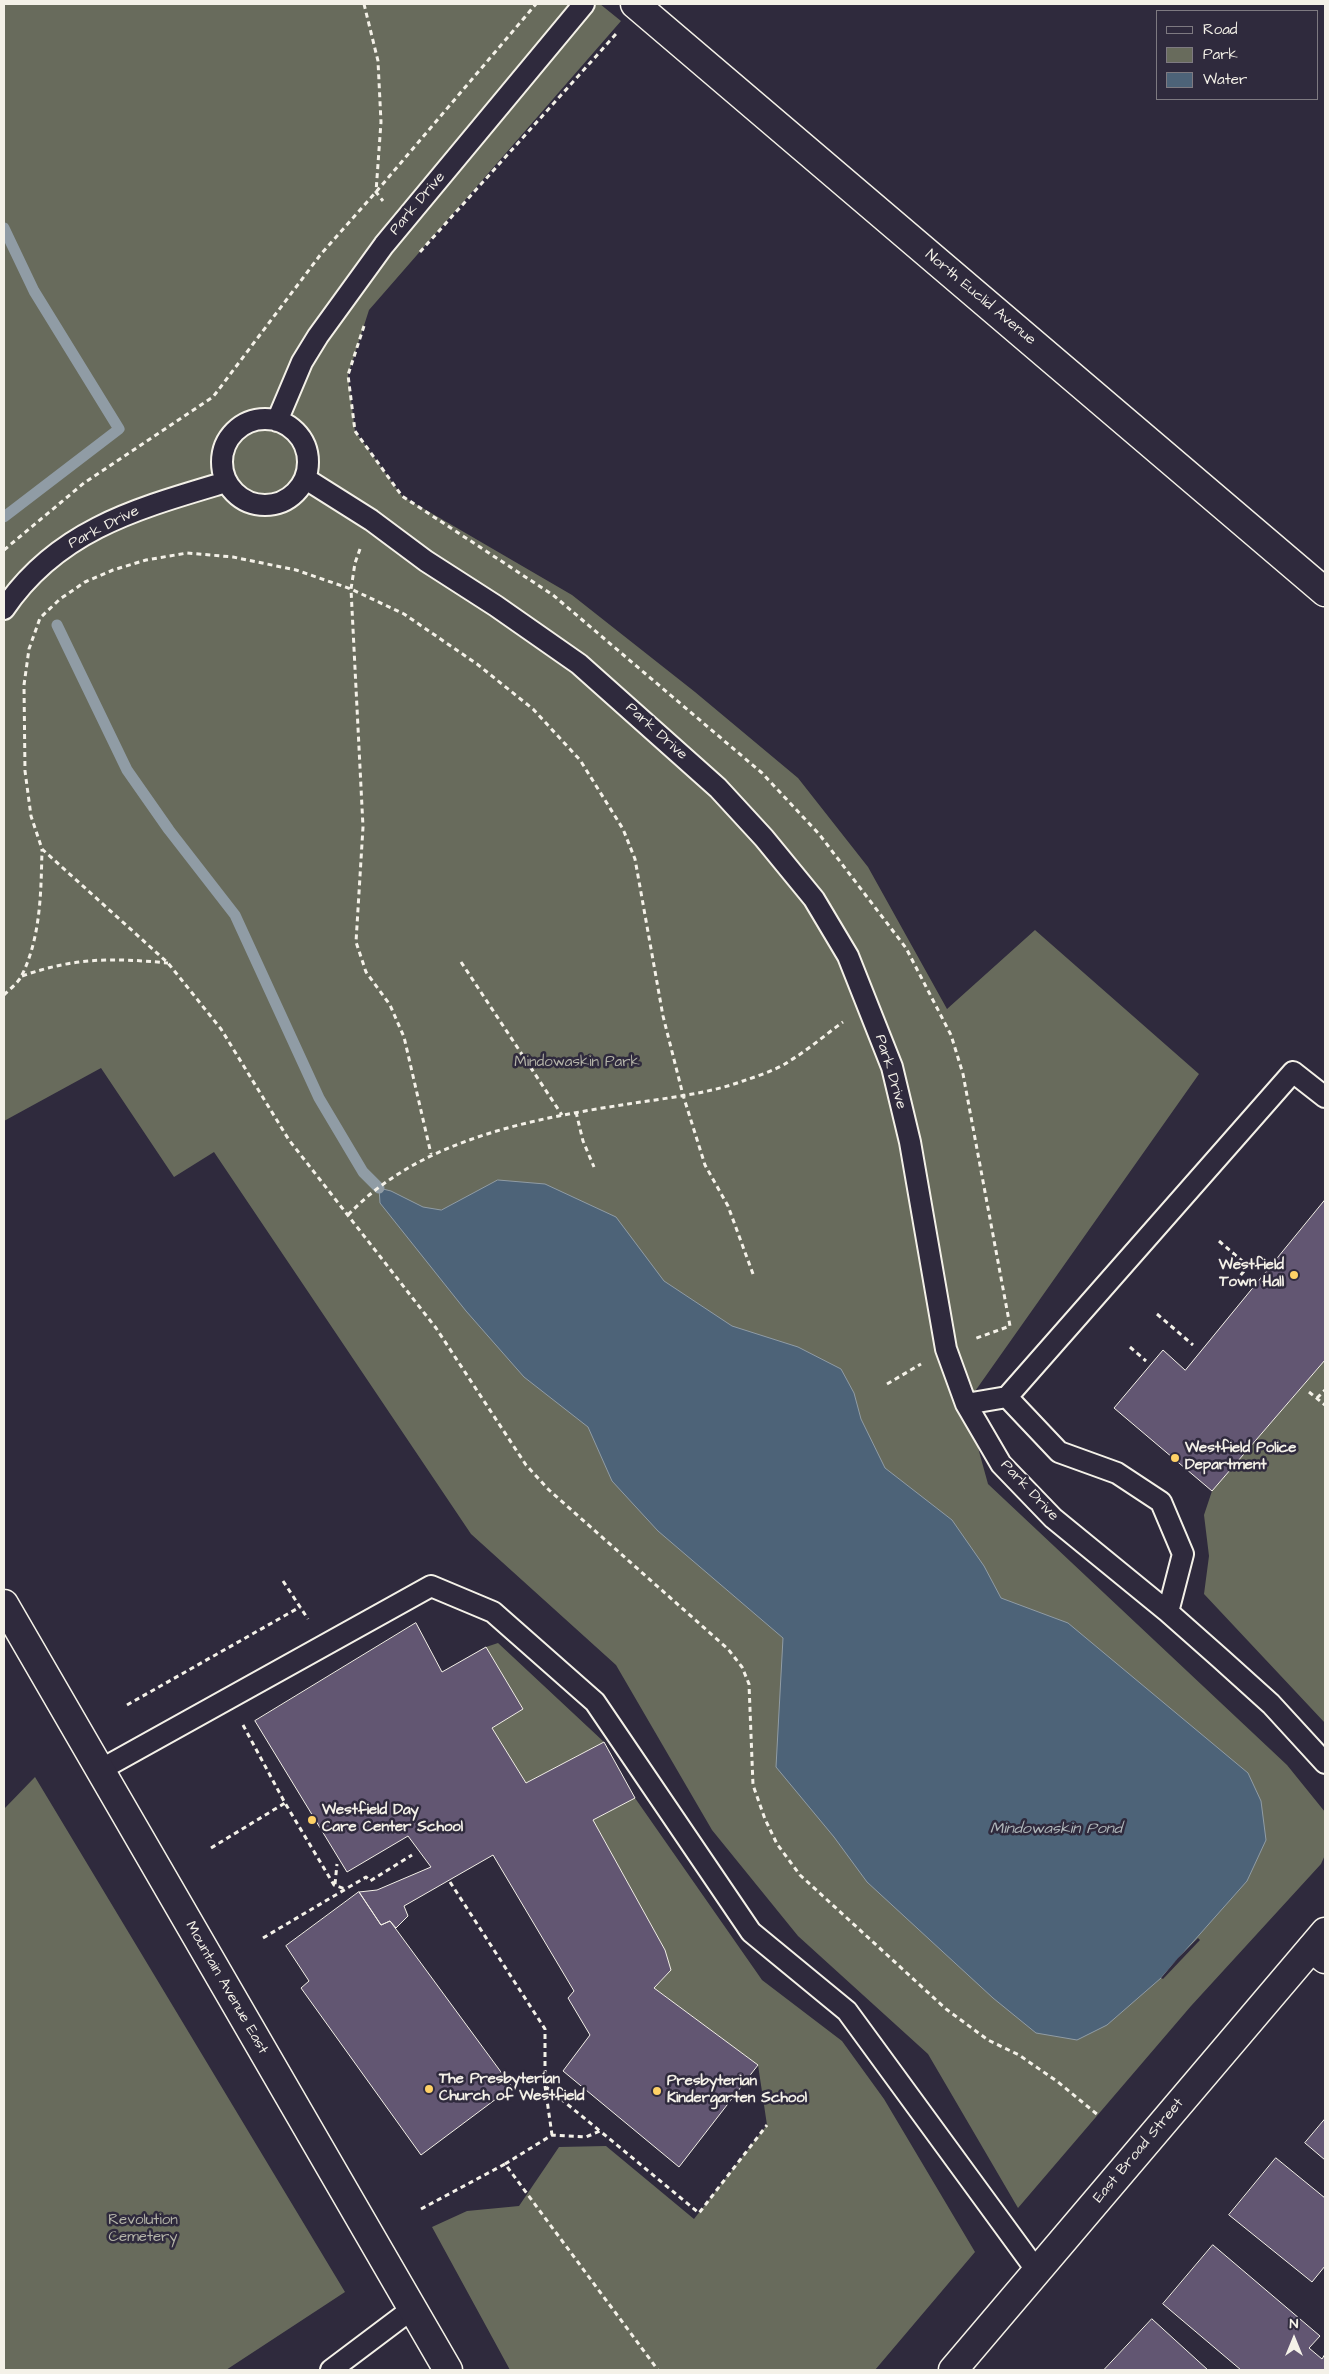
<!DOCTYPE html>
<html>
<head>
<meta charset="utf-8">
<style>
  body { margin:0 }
  #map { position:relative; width:1329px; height:2374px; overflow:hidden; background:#2f2a3d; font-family:"Architects Daughter",sans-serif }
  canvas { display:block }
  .frame { position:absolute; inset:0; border:5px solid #f4f1e8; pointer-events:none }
  .legend { position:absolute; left:1156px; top:10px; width:162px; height:90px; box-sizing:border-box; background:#2f2a3d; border:1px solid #7e7a81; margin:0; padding:6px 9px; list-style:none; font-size:15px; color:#f4f1e8 }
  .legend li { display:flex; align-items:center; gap:10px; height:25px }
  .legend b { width:25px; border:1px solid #7e7a81 }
  .north { position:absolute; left:1269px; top:2314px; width:50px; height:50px; -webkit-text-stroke:4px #2f2a3d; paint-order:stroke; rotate:0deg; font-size:14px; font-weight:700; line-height:20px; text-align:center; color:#f4f1e8 }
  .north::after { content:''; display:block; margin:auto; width:18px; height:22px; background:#f4f1e8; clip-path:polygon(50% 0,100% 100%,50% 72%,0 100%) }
</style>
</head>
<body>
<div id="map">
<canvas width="1329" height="2374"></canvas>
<div class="frame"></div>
<ul class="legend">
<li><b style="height:6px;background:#2f2a3d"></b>Road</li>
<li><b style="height:14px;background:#686b5c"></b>Park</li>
<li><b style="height:14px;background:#4d6378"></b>Water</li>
</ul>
<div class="north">N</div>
</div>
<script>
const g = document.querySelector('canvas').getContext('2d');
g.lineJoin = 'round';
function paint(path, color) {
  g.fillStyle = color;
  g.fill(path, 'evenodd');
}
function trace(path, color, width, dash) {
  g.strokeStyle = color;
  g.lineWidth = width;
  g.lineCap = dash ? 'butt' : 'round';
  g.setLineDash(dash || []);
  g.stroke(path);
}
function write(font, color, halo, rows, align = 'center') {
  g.font = font + ' "Architects Daughter",sans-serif';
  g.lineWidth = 5;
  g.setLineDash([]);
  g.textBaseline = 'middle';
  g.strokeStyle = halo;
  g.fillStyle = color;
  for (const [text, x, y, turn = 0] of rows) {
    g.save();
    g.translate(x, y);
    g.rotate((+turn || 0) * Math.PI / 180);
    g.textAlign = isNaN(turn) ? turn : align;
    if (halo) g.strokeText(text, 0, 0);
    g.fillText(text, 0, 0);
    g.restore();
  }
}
paint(new Path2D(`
  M4,4H600L621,21L369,310L348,375L355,431L402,496L572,595L695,692L798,778L868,867L947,1009L1035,930L1199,1074L966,1404L988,1484L1287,1765L1325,1812V1855L1321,1864L1191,2006L1018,2208L928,2054L798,1936L712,1830L616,1665L471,1534L214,1152L174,1177L101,1068L4,1121Z
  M1325,1360V1723L1204,1594L1209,1556L1204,1515L1212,1491Z
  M498,1643L604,1742L526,1783L492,1728L523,1709L486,1647Z
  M35,1777L345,2292L226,2370H4V1809Z
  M635,1798L762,1980L842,2041L884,2099L975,2252L875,2370H510L432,2227L467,2211L519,2206L559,2147L606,2146L694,2219L767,2125L758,2065L654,1988L671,1970L665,1950L593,1820Z`), '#686b5c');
const water = new Path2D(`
  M498,1180L545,1184L616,1217L664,1281L732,1326L798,1347L841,1369L854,1393L861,1419L885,1468L952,1520L984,1566L1001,1598L1068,1623L1248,1773L1261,1801L1266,1840L1247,1881L1161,1978L1107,2025L1077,2040L1036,2033L993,1998L867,1882L834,1837L776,1767L783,1638L658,1531L612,1481L588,1427L524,1377L466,1311L380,1203L379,1188L391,1191L423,1207L441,1210Z`);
paint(water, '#4d6378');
trace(water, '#909ca5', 1);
paint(new Path2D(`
  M1198,1938L1200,1940L1163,1979L1161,1978L1178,1958Z`), '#2f2a3d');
trace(new Path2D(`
  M4,228L34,291L119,429L4,517
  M57,625L127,770L169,830L235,915L319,1098L363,1172L379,1188`), '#909ca5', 11);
const building = new Path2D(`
  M1325,1200V1360L1212,1491L1114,1408L1163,1350L1185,1370Z
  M416,1623L442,1672L486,1647L523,1709L492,1728L526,1783L604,1742L635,1798L593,1820L665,1950L671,1970L654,1988L758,2065L679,2167L563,2071L590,2035L568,1998L574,1991L493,1855L404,1906L408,1916L396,1928L390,1921L381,1925L359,1892L377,1890L431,1867L408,1836L347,1872L255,1721Z
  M359,1892L381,1925L390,1921L512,2087L421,2155L301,1988L309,1981L286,1946Z
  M1325,2119V2160L1305,2143Z
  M1276,2158L1325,2198V2266L1312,2282L1229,2215Z
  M1213,2245L1320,2336L1309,2348L1322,2359L1325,2354V2370H1241L1163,2304Z
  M1152,2319L1208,2370H1104Z`);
paint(building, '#625672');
trace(building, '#f4f1e8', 1);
const lane = new Path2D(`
  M222 462a43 43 0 1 1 86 0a43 43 0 1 1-86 0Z
  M277,421L302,362L318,336L384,245L584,4
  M306,479L371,520L426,561L496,606L579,664L718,788L764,838L814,899L848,956L892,1067L910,1142L946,1349L966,1404L1001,1464L1053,1518L1168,1612L1220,1658L1271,1704L1325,1763
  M4,609C58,529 139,508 226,482
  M966,1404L1007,1397
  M1168,1612L1183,1554L1161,1502L1117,1473L1059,1452L1007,1397L1293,1072L1325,1097
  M100,1770L431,1586L493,1612L595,1702L751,1932L847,2011L1037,2271
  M331,2370L412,2309`);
const street = new Path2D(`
  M635,4L1325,592
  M1312,1948L1325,1959`);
const secondary = new Path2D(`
  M4,1604L448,2370
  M953,2370L1325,1932`);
trace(lane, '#f4f1e8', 24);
trace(street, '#f4f1e8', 31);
trace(secondary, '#f4f1e8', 31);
trace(new Path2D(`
  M364,4L378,61L381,122L376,192L383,201
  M420,252L616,34
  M364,326L348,375L355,431L402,496L553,595L762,773L819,834L906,948L951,1035L963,1074L1010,1326L974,1339
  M360,549L355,563L351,589L363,827L356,942L366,972L390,1005L404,1037L431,1154
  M4,550L84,483L213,397L321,254L376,192L536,4
  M461,962L562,1115
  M22,976C76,957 113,958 168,963
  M4,995C10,989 19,982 22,975C41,936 41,891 42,849
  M576,1112L583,1141L594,1167
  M348,1215C419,1140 530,1119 628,1104C666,1098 707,1094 743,1081C758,1076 776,1070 788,1062C808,1050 825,1035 843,1022
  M1219,1241L1248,1266L1233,1285
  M753,1274L728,1206L705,1165L683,1095L663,1016L635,859L623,829L580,760L533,709L477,664L404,614L351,589L296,570L233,557L187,553L146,560L113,570L85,582L60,599L40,618L29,649L24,685L25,771L31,816L42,849L168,963L221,1029L289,1140L436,1328L526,1465L549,1490L728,1649L742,1667L749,1684L753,1785L765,1819L777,1844L800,1875L946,2009L988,2040L1019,2055L1058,2082L1098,2115
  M1157,1314L1193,1345
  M1130,1347L1146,1361
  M887,1384L921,1364
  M1309,1392L1325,1405
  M1317,1398L1325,1390
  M283,1581L308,1619
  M127,1705L300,1607
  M243,1725L285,1803L334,1885L345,1889
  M211,1848L285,1803
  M450,1882L545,2029V2086L600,2131
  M335,1884L337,1864
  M263,1938L366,1877L370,1881L412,1855
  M545,2086L552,2135
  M505,2164L552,2135L586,2137L600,2131L699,2213L767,2125
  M421,2209L505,2164L658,2370`), '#f4f1e8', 3, [5, 4]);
trace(lane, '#2f2a3d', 20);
trace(street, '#2f2a3d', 28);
trace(secondary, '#2f2a3d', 28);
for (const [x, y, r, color] of [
  [1294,1275,5,"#ffd166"],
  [1175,1458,5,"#ffd166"],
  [312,1820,5,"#ffd166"],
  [429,2089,5,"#ffd166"],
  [657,2091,5,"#ffd166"]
]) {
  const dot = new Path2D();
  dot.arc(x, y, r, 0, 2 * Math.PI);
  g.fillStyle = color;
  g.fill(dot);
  trace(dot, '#2f2a3d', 2);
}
write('15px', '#f4f1e8', '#2f2a3d', [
  ["Park Drive",418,204,-50],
  ["North Euclid Avenue",980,298,40],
  ["Park Drive",104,528,-27],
  ["Park Drive",656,732,42],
  ["Park Drive",890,1072,73],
  ["Park Drive",1029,1491,47],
  ["Mountain Avenue East",226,1988,60],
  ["East Broad Street",1139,2151,-50]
]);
write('15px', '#b5b5a9', '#2f2a3d', [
  ["Mindowaskin Park",577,1063],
  ["Revolution",143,2221],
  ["Cemetery",143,2238]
]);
write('bold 15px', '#f4f1e8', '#2f2a3d', [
  ["Westfield",1284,1266,"right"],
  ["Town Hall",1284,1283,"right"],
  ["Westfield Police",1185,1449],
  ["Department",1185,1466],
  ["Westfield Day",322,1811],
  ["Care Center School",322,1828],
  ["The Presbyterian",439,2080],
  ["Church of Westfield",439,2097],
  ["Presbyterian",667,2082],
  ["Kindergarten School",667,2099]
], 'left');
write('italic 16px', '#b1b8bb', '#2f2a3d', [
  ["Mindowaskin Pond",1056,1830]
]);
</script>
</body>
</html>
